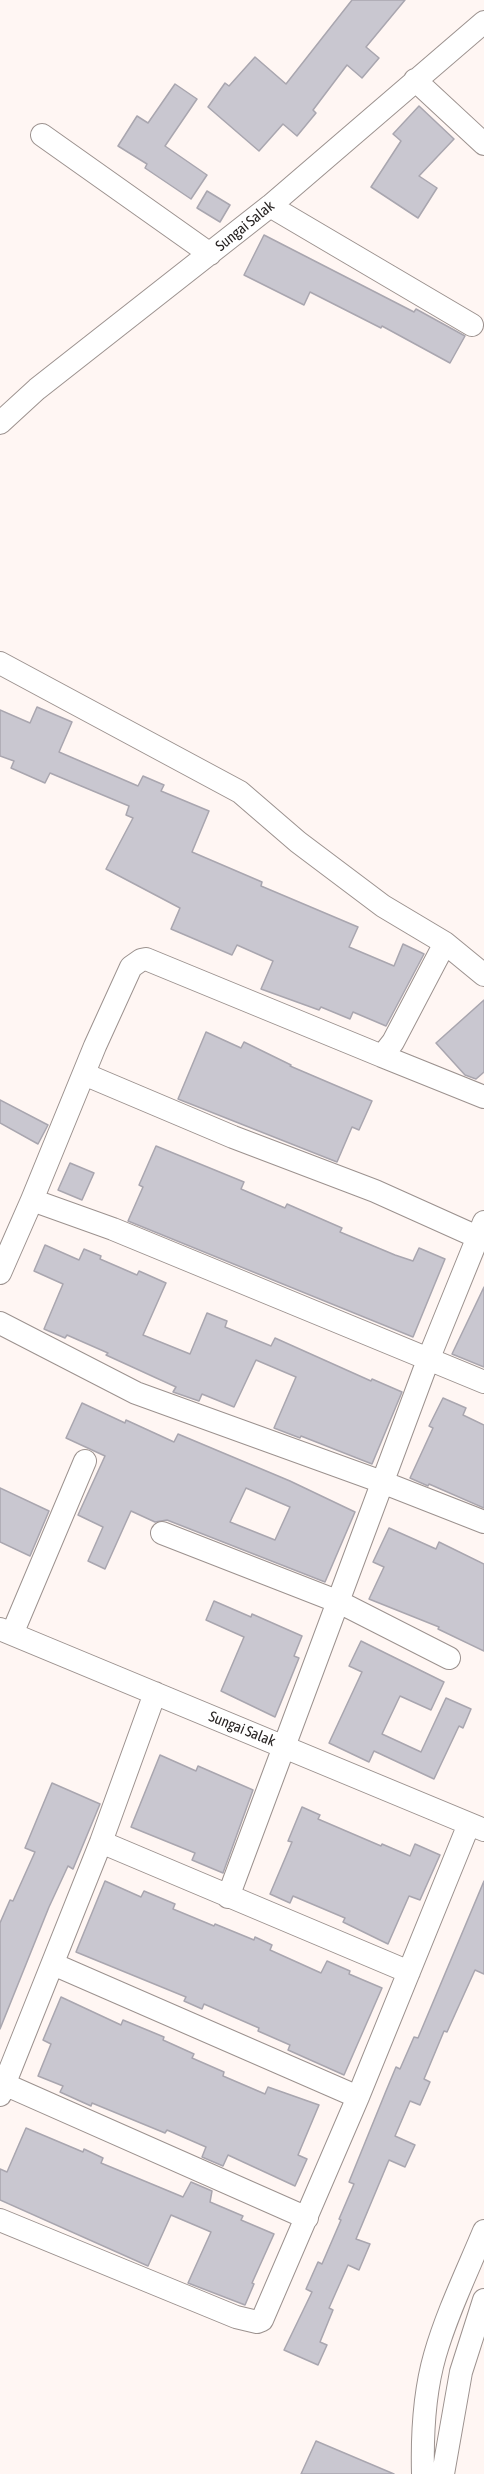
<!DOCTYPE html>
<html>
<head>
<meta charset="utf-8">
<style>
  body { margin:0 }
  canvas { display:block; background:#fff6f3 }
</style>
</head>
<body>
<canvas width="484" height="2474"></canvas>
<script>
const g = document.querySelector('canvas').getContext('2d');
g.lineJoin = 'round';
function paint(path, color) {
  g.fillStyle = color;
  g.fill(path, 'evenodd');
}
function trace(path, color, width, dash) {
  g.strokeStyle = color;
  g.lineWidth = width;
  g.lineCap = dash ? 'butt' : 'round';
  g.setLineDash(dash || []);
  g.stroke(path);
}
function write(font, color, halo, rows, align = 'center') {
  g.font = font + ' "Asap Condensed",sans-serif';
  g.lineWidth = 4.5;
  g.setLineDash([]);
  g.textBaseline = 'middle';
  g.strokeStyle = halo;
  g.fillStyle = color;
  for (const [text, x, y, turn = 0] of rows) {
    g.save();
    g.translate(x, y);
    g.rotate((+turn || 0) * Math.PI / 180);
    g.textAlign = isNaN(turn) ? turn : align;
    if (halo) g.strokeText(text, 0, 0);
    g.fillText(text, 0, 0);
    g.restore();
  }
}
const building = new Path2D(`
  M352,0H405L366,47L379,58L362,78L347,65L313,110L316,113L297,136L283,124L259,151L208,107L225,83L229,86L255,57L286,84Z
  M175,84L197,99L165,146L207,175L191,199L145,168L147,164L118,146L137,116L148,123Z
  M419,106L454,139L419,176L437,188L418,218L371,187L401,141L393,134Z
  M207,191L230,205L220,222L197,208Z
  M264,235L414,312L416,309L465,336L450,363L382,326L381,328L310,292L304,305L244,275Z
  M37,707L72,722L59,752L138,786L143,776L164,785L161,791L209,811L192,852L262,882L261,886L358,927L349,947L394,966L403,944L424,954L386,1026L353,1012L350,1019L321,1007L319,1010L261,989L273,961L237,945L232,955L171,929L180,908L106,869L133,818L126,815L129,806L50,773L45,783L11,768L14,761L0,756V710L30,723Z
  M484,1000V1072L476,1079L465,1075L436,1043Z
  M206,1032L241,1048L244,1042L291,1065L290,1066L372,1101L359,1130L352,1127L337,1162L178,1099Z
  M0,1100L48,1125L38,1144L0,1123Z
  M156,1146L244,1182L241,1189L285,1208L287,1204L342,1228L340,1232L395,1255L413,1261L419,1248L445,1259L413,1337L128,1221L143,1187L139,1185Z
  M70,1163L94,1173L82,1200L58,1190Z
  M45,1245L79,1260L84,1249L101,1256L100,1259L137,1275L139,1271L166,1283L143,1335L190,1354L207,1313L227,1321L225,1327L271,1346L275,1338L371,1381L372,1379L402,1392L372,1464L301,1436L300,1438L274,1428L296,1377L256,1360L234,1407L202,1394L199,1401L173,1392L176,1387L106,1355L108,1353L67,1335L65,1338L44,1329L63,1284L34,1271Z
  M484,1287V1367L452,1354Z
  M443,1398L466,1408L463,1415L484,1425V1508L429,1484L428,1486L410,1478L433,1428L429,1426Z
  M82,1403L125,1423L126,1420L174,1442L178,1434L290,1481L355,1512L325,1582L167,1520L155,1522L131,1511L105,1569L88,1561L103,1527L78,1515L105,1456L66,1438ZM246,1488L290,1507L275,1540L230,1522Z
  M0,1488L49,1511L30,1556L0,1542Z
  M389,1528L436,1549L439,1542L484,1564V1651L438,1629L439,1627L369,1599L384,1567L373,1562Z
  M214,1601L251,1617L252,1614L302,1636L294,1656L299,1658L275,1717L221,1691L244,1637L206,1620Z
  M361,1641L444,1682L431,1710L400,1696L382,1734L421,1752L446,1698L471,1709L463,1728L459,1726L434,1779L374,1751L369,1762L329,1743L362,1672L349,1666Z
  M160,1755L196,1771L198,1766L253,1790L223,1873L192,1860L195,1853L131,1827Z
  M52,1783L100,1804L73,1869L68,1866L49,1907L0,2029V1923L10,1900L13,1901L35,1852L25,1848Z
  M302,1807L320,1815L318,1819L381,1846L382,1844L410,1856L415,1844L440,1855L420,1900L409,1896L388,1944L343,1922L345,1918L293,1896L290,1903L270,1894L292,1842L288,1841Z
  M105,1881L141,1897L144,1891L175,1904L173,1909L214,1926L215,1924L254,1940L255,1937L272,1945L270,1950L321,1973L327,1961L350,1971L349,1974L382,1988L344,2075L288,2050L290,2045L258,2031L259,2028L204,2004L202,2009L184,2001L186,1997L76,1952Z
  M484,1881V1974L475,1970L447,2032L444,2031L424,2079L430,2082L420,2105L410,2101L395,2136L415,2145L405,2167L389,2160L356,2239L370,2244L359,2270L348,2265L329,2308L333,2310L320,2342L327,2345L318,2365L284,2350L312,2292L306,2289L318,2262L322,2264L341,2220L339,2219L354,2184L349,2182L386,2091L396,2067L400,2069L414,2037L418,2038Z
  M61,1997L121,2025L123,2020L164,2037L163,2040L194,2054L192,2058L224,2072L223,2076L265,2094L268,2087L319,2105L298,2155L307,2159L295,2186L228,2155L223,2166L202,2157L206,2147L167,2130L165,2133L92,2103L91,2106L60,2092L63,2086L38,2076L51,2044L43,2040Z
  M26,2128L83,2152L84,2149L103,2158L101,2163L183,2197L191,2182L212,2191L210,2202L243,2216L241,2220L274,2234L252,2283L254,2284L245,2305L188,2283L211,2232L171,2215L148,2266L0,2200V2169L7,2172Z
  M316,2441L394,2474H301Z`);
paint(building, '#c9c7d0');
trace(building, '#a9a6af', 1.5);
const minor = new Path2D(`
  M415,80L484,144
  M42,135L210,254
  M270,206L472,325
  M0,423L37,389L270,206L484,22
  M0,663L240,792L298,842L383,906L445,943L484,975
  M382,1056L484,1097
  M84,1074L233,1137L375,1191L484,1240
  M32,1200L95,1046L131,967L141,960L146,959L382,1056L393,1042L445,943
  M0,1273L32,1200L113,1229L484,1382
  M0,1323L136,1393L382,1482L484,1522
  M162,1533L339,1602L449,1658
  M0,1629L484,1830
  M12,1634L85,1461
  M101,1842L409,1972
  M228,1897L428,1360L484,1222
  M53,1964L358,2097
  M4,2084L307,2218
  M0,2095L101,1842L155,1693
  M0,2220L236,2317L257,2322L262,2320L358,2097L469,1824
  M423,2474C422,2435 424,2393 435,2355C447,2313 467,2272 484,2231
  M443,2474L461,2372L484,2300`);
trace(minor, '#9c928f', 24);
trace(minor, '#fff', 22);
write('15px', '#272322', '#fff', [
  ["Sungai Salak",245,226,-39],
  ["Sungai Salak",242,1729,22]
]);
</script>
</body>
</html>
